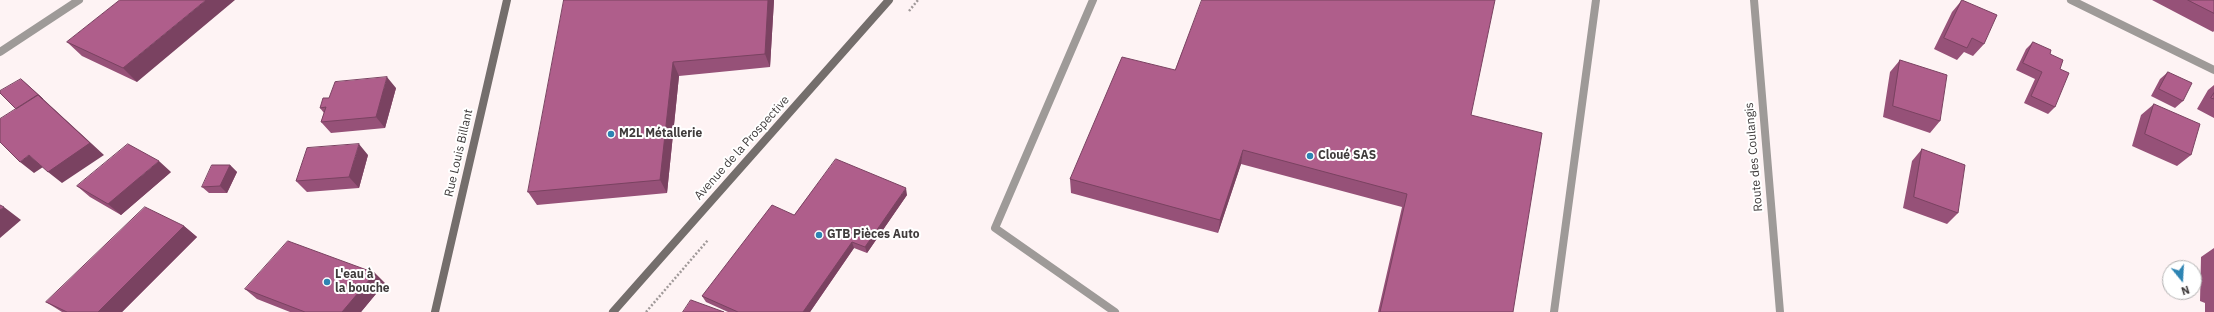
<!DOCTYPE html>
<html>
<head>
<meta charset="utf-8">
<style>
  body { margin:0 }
  #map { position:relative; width:2214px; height:312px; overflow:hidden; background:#fef3f4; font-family:"IBM Plex Sans",sans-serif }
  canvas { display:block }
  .north { position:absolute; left:2162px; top:260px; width:40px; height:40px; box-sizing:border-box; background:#fff; border:1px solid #b2b1b1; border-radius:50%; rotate:162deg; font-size:11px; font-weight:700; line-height:16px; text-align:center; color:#3f3b3b }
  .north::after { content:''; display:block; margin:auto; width:14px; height:18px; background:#2d84b3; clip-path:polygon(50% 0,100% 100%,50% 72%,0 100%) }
</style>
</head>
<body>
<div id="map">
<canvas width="2214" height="312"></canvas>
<div class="north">N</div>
</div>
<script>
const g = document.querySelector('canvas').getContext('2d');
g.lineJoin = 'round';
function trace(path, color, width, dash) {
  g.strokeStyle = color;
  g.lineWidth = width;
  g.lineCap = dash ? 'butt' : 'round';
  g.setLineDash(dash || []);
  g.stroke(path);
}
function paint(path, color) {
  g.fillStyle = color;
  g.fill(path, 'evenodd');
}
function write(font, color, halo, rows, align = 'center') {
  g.font = font + ' "IBM Plex Sans",sans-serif';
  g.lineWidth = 4;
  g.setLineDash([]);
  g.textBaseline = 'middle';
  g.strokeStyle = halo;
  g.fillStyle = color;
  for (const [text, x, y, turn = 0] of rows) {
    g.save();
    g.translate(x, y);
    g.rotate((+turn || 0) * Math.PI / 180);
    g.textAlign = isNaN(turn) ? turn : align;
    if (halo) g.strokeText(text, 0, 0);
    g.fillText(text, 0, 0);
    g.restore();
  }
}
trace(new Path2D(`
  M909,11L918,0
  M646,312L708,240`), '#a09999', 2.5, [2, 2]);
trace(new Path2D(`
  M1093,0L995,228L1115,312
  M1554,312L1596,0`), '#9e9a98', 8);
trace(new Path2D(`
  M1754,0L1780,312
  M2071,0L2214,70
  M0,52L79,0`), '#9e9a98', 8);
trace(new Path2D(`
  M435,312L507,0
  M613,312L889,0`), '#746e6c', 8);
paint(new Path2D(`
  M120,0L137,82L82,56L67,42Z
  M564,0H774L770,67L679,76L667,193L537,205L528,192Z
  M1962,0L1984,44L1973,56L1964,52L1957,60L1934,49L1952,12Z
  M2152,0H2214V31L2213,32Z
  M2033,42L2050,54L2060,69L2055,107L2048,114L2024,103L2035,79L2016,70L2026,49Z
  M1900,60L1940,121L1930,133L1883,117L1890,72Z
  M1175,70L1471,115L1513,312H1378L1402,207L1241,164L1218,233L1071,193L1070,179Z
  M2168,72L2183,101L2175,108L2151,96L2160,79Z
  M2214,85V118L2197,109L2208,90Z
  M396,88L385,128L331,133L321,122L324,113L320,108L329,98Z
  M2154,104L2191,155L2177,166L2132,146L2141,115Z
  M1922,149L1958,213L1947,224L1903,208L1912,161Z
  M368,155L359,188L307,192L296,181Z
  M230,165L237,172L227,193H209L202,187Z
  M171,172L121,215L90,197L77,186Z
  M907,195L867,253L854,248L810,312H728L706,302L702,296L794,215Z
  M184,226L197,237L122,312H62L46,302Z
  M2214,248V312H2205V303L2200,301L2201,257Z
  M385,283L361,312H290L257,299L245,289Z`), '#965178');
paint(new Path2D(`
  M206,0H235L137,82L123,68Z
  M768,0H774L770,67L765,54Z
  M673,62L679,76L667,193L660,180Z
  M387,77L396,88L385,128L376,117Z
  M21,79L29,86L104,155L62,183L48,172Z
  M359,144L368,155L359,188L349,177Z
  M1243,150L1241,164L1218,233L1220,220Z
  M29,155L43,167L34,173L20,162Z
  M159,161L171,172L121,215L108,204Z
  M230,165L237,172L227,193L220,186Z
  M906,188L907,195L867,253L865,247Z
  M4,207L21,220L0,238V210Z
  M184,226L197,237L122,312H98Z
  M852,242L854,248L810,312H803Z
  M375,273L385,283L361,312H342Z`), '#7a4261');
const building = new Path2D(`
  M120,0H206L123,68L67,42Z
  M564,0H768L765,54L673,62L660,180L528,192Z
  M1202,0H1495L1471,115L1542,133L1513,312H1380L1407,194L1243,150L1220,220L1070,179L1122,57L1175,70Z
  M1962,0L1997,15L1984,44L1972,38L1967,48L1944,38Z
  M2188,0H2214V13Z
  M2033,42L2051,50L2050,54L2063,60L2060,69L2069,73L2055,107L2031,96L2042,72L2023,63Z
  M1900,60L1947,75L1940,121L1893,106Z
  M2168,72L2192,83L2183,101L2159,89Z
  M387,77L376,117L321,122L326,107L320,108L323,98H329L335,82Z
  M21,79L43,99L38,95L16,109L0,93V91Z
  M2214,93V99L2211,98Z
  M38,95L90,143L48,172L29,155L20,162L0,142V119Z
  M2154,104L2200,124L2191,155L2145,134Z
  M128,144L159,161L108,204L77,186Z
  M359,144L349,177L296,181L307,148Z
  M1922,149L1965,165L1958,213L1914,197Z
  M836,159L906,188L865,247L852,242L803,312H738L702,296L772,205L794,215Z
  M212,165H230L220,186L202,187Z
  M0,205L4,207L0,210Z
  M145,207L184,226L98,312H67L46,302Z
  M288,241L375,273L342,312H305L245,289Z
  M691,300L724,312H683Z`);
paint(building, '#af5e8b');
trace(building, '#7a4261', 1);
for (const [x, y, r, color] of [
  [611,134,4,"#2d84b3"],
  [1310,156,4,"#2d84b3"],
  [819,235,4,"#2d84b3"],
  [327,282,4,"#2d84b3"]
]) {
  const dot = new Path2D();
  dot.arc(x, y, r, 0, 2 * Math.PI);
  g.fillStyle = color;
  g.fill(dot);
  trace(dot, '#fff', 1.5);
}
write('bold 12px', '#3f3b3b', '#fff', [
  ["M2L Métallerie",619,134],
  ["Cloué SAS",1318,156],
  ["GTB Pièces Auto",827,235],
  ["L'eau à",335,275],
  ["la bouche",335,289]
], 'left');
write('12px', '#3f3b3b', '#fff', [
  ["Avenue de la Prospective",742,148,-48],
  ["Rue Louis Billant",459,153,-77],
  ["Route des Coulangis",1754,157,-95]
]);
</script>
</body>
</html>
